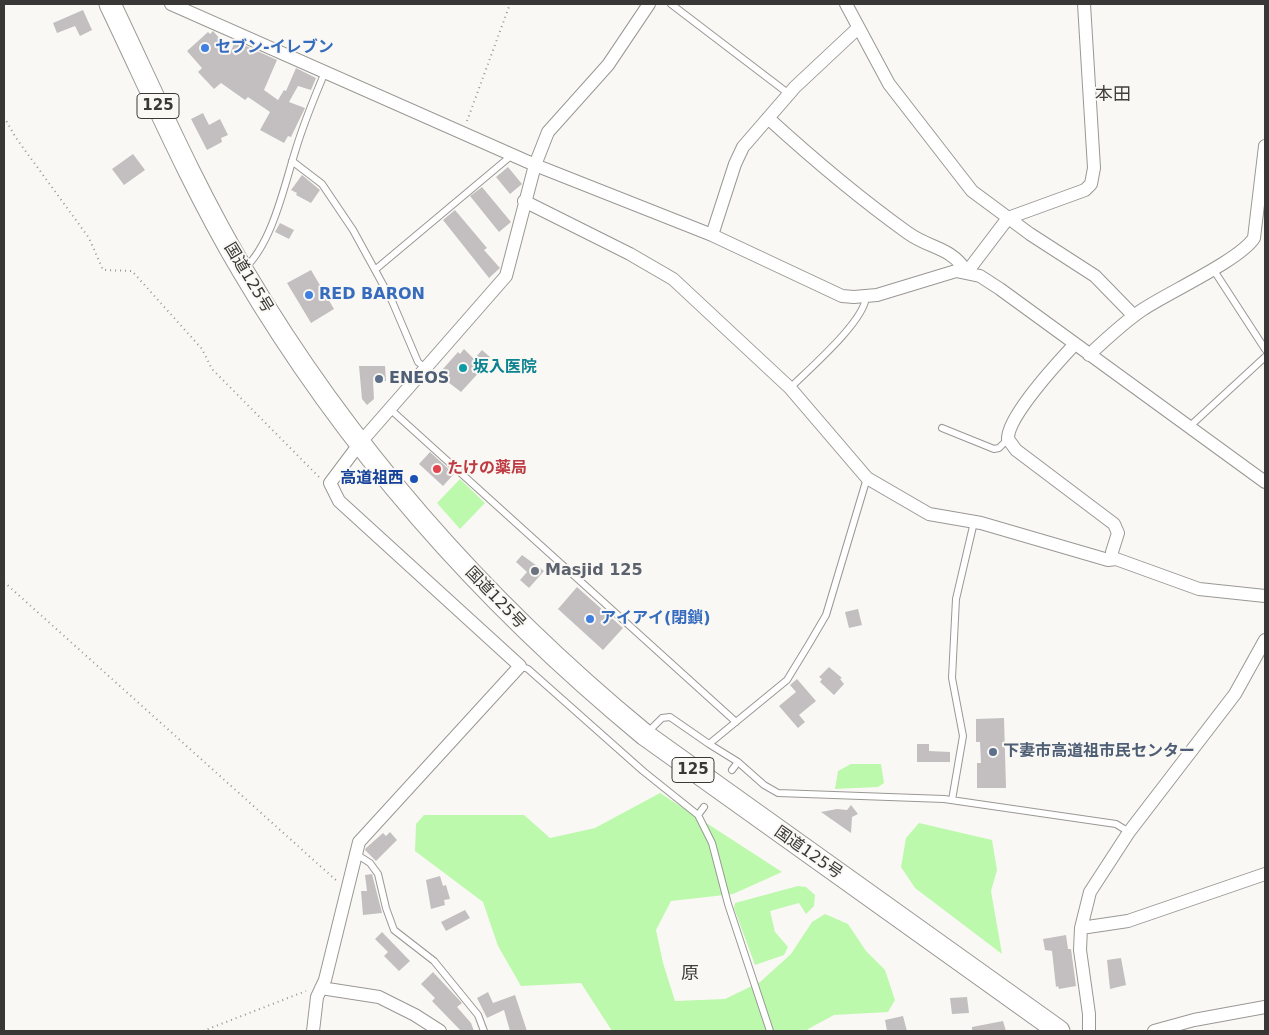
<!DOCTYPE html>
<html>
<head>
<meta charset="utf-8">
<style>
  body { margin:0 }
  #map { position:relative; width:1269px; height:1035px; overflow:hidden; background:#faf8f4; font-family:"DejaVu Sans",sans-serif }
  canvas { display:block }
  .frame { position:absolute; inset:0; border:5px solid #393836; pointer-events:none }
</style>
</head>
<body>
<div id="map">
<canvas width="1269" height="1035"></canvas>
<div class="frame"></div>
</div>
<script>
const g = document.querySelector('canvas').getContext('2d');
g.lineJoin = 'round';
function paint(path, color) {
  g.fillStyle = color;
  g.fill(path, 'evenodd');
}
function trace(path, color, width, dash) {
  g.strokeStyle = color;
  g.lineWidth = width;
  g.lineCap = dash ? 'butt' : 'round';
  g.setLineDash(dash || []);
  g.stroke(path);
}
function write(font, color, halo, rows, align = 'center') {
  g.font = font + ' "DejaVu Sans","Noto Sans JP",sans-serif';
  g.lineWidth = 4;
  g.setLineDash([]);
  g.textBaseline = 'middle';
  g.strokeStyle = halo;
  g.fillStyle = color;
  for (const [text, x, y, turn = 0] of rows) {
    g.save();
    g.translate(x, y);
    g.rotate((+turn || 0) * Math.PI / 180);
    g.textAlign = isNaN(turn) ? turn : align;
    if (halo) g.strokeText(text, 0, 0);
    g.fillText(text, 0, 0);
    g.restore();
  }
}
paint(new Path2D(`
  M460,479L485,503L460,529L437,503Z
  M851,764H881L884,783L878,787L835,789L838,771Z
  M660,793L782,872L733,894L671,901L656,930L663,963L675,1001L725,999L760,982L791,954L812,922L825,914L848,924L866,951L885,970L895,1000L888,1012L834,1015L808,1029L807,1031H612L581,983L521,986L498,946L483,902L415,851L416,824L424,815H524L550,838L595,828Z
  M919,823L992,840L997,870L991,891L1002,954L915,888L901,867L906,838Z
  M798,886L806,887L815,895L814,906L806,914L799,903L770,911L775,932L788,947L784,955L755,965L734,908L735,903Z`), '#bcf9ac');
paint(new Path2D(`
  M83,10L92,30L80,36L75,26L57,33L53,23Z
  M213,31L231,51L235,41L277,60L264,90L278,100L284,90L286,91L296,68L316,78L311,90L298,86L289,102L305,108L291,137L288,136L284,143L260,130L270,112L248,97L245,100L221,83L214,89L198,72L202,68L187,51L208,32L210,34Z
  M203,113L209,125L220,119L228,135L221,138L222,142L207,150L191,119Z
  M133,154L145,170L124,185L112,169Z
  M508,167L522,184L510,194L496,177Z
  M302,175L320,190L311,203L296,195L297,193L291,190Z
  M482,187L511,222L499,232L470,196Z
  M455,210L487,248L484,250L500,268L489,278L443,220Z
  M280,223L294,230L289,239L275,232Z
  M311,270L334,309L311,323L287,283Z
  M464,349L474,359L482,350L490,357L482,366L484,367L461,392L444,379L448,375L442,370L458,352L460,354Z
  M359,366H385L386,381H373L374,399L367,405L362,399Z
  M430,452L454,474L443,486L419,464Z
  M522,555L544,571L529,588L520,580L527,572L516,562Z
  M577,587L623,628L603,650L558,609Z
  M858,609L862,625L849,628L845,612Z
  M829,667L842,678L840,679L844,684L834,695L820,682L822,679L819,677Z
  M797,679L816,701L799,715L805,722L798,728L779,706L796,692L790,685Z
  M1004,718L1006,788H977V763H981L980,742H976V719Z
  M917,744H929V751L950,752V762H917Z
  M851,805L858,814L852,817L851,833L821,812L837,809L847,810Z
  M390,832L397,840L376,861L365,850L366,848L383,833L386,836Z
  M372,874L382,913L363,915L361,891H367L365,875Z
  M440,876L443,886L446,885L450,899L444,900L445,905L431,909L426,880Z
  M465,910L470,918L446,931L441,922Z
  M382,932L410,961L399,971L384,956L388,952L375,939Z
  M1066,935L1068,949H1071L1076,986L1059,989L1058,986L1056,987L1052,951L1045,950L1043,939Z
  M1121,958L1126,985L1110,989L1107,960Z
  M433,972L462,1003L457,1007L471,1023L474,1031H461L432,1001L435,998L421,984Z
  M488,992L493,1003L515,995L527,1031H510L504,1010L487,1018L477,998Z
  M967,997L969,1013L952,1014L950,998Z
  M903,1016L907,1031H887L885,1020Z
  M1003,1021L1006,1031H972V1027Z`), '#c3bfc0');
const service = new Path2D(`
  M671,4L789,94
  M292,161L322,184L353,230L392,301L418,362L425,368
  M245,268C272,243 284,187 295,152C303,125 314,98 325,72
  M376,269L512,155
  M1213,269L1265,349
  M790,388C808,370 864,322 866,297
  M390,409L736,722
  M1189,427L1265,357
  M942,428L994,449L999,448L1008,439
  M520,666L528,669L643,771L698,815L712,843L728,904L770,1031
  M647,733L662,718L670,717L709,744L787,680L809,644L826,615L867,478
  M709,744L738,762L764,785L778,793L944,799L1116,824L1129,832
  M732,770L738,762
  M952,800L963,736L952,678L956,599L974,522
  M698,815L704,807
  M356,854L370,863L378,874L386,908L394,930L434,961L478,1015L484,1031`);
const minor = new Path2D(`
  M171,4L535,165L712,235L842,296L854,297L877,295L956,271L980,276L1000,289L1265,482
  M846,4L889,84L972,191L1030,234L1095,276L1134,316
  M768,118C813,159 859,198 908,233C930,249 950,246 967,272L1008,218L1085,190L1091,184L1094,168L1084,4
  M524,201L630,254L673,279L790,388L867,478L929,514L981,523L1108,560L1116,559L1199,589L1265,596
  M712,235L735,164L743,147L795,87L858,28
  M1075,344C1059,361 1007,417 1008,439L1016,450L1114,524L1118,533L1112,552V559
  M1089,355C1106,339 1123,323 1142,310C1167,293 1240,260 1254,238L1265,146
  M1081,928L1128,921L1265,874
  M321,988L379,997L415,1015L440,1031
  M313,1031L317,997L325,980L359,842L520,666L339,501L330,483L360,443L506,276L535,165L548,132L608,65L649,4
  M1089,1031V1014L1080,950L1081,928L1090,892L1129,832L1235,694L1265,640
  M1154,1031L1194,1020L1265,1007`);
const trunk = new Path2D(`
  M110,4C153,94 192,185 243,271C348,449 486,604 645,735L1059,1031`);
trace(service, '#9a9895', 8);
trace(minor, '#9a9895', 14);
trace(trunk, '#9a9895', 23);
trace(new Path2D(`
  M4,117L16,138L89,238L103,270L132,271L202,349L212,369L320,478
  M467,121L510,4
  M4,582L338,882
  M203,1031L306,991`), '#979693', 2, [1, 4]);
trace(service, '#fff', 6);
trace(minor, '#fff', 12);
trace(trunk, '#fff', 21);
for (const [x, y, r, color] of [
  [205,48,5,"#3f7fe0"],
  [309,295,5,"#3f7fe0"],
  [463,368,5,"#0f9aa8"],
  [379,379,5,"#5c6f8a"],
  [437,469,5,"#e0444e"],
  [414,479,5,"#1a4fb4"],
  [535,571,5,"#6b7280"],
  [590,619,5,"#3f7fe0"],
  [993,752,5,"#5c6f8a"]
]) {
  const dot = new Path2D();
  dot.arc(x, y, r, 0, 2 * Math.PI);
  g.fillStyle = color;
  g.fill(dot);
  trace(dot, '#faf8f4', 2);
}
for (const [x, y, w] of [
  [158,106,42],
  [693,770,42]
]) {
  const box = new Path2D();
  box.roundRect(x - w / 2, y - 12.5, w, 25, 4);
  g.fillStyle = '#faf8f4';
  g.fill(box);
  trace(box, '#393836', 1);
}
write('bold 15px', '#393836', null, [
  ["125",158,106],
  ["125",693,770]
]);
write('bold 16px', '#366cbe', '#faf8f4', [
  ["セブン-イレブン",215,48],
  ["RED BARON",319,295],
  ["アイアイ(閉鎖)",600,619]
], 'left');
write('16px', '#393836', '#faf8f4', [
  ["国道125号",248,278,59],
  ["国道125号",495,598,46],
  ["国道125号",808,853,35]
]);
write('bold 16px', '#0d838f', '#faf8f4', [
  ["坂入医院",473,368]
], 'left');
write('bold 16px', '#4e5e75', '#faf8f4', [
  ["ENEOS",389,379],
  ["下妻市高道祖市民センター",1003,752]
], 'left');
write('bold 16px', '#be3a42', '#faf8f4', [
  ["たけの薬局",447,469]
], 'left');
write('bold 16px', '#164399', '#faf8f4', [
  ["高道祖西",404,479]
], 'right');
write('bold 16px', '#5b616d', '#faf8f4', [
  ["Masjid 125",545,571]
], 'left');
write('18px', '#403f3c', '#faf8f4', [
  ["本田",1113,95],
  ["原",690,974]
]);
</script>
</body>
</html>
